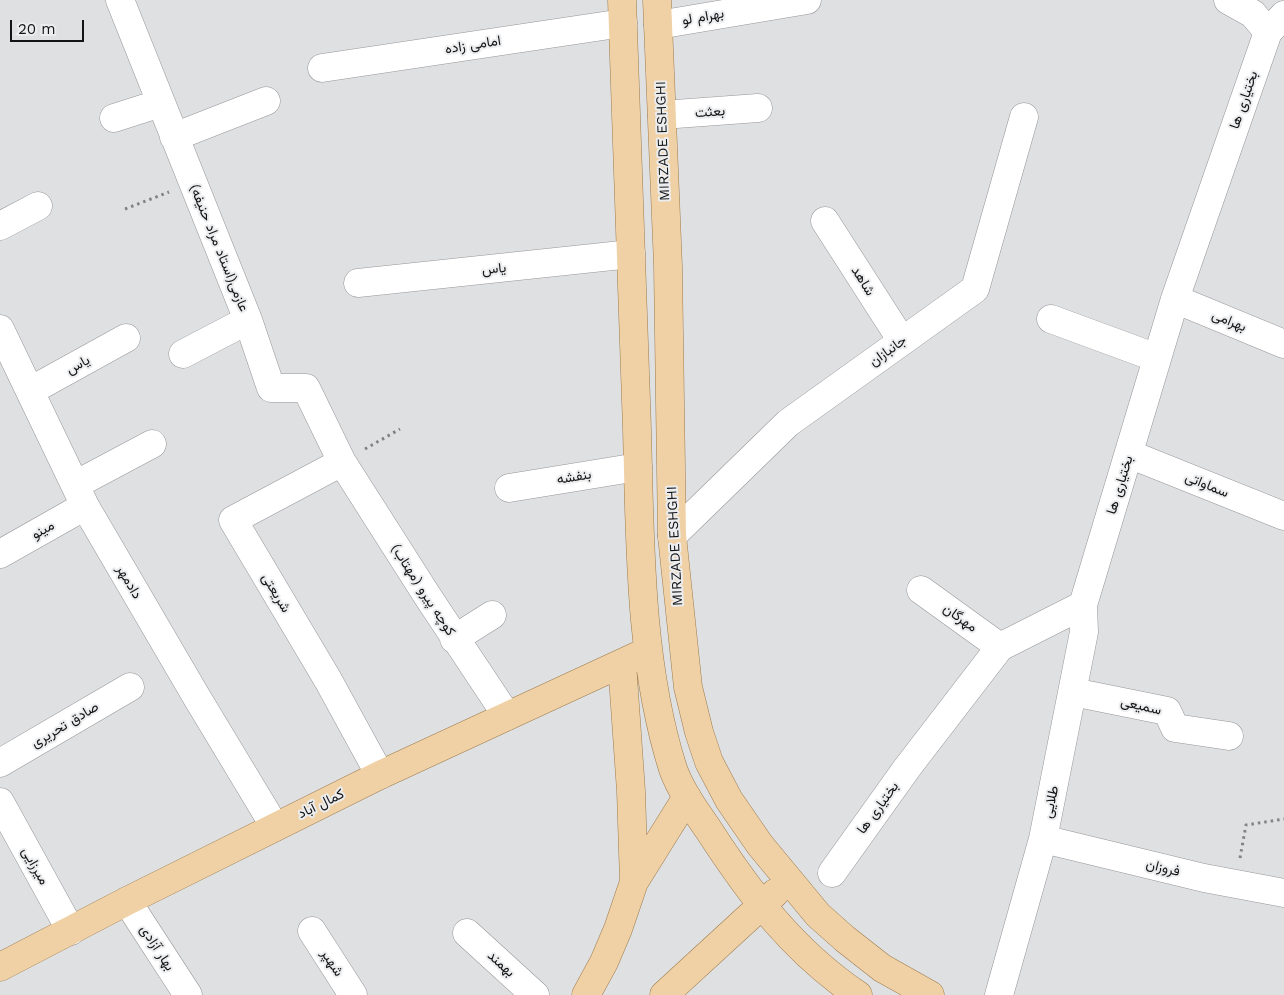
<!DOCTYPE html>
<html>
<head>
<meta charset="utf-8">
<style>
  body { margin:0 }
  #map { position:relative; width:1284px; height:995px; overflow:hidden; background:#dfe0e2; font-family:"Work Sans",sans-serif }
  canvas { display:block }
  .scale { position:absolute; left:10px; top:20px; width:74px; height:22px; box-sizing:border-box; border:2px solid #141415; border-top:0; padding-left:6px; font-size:15px; line-height:18px; white-space:nowrap; color:#141415; -webkit-text-stroke:4px #ecedef; paint-order:stroke }
</style>
</head>
<body>
<div id="map">
<canvas width="1284" height="995"></canvas>
<div class="scale">20 m</div>
</div>
<script>
const g = document.querySelector('canvas').getContext('2d');
g.lineJoin = 'round';
function trace(path, color, width, dash) {
  g.strokeStyle = color;
  g.lineWidth = width;
  g.lineCap = dash ? 'butt' : 'round';
  g.setLineDash(dash || []);
  g.stroke(path);
}
function write(font, color, halo, rows, align = 'center') {
  g.font = font + ' "Work Sans",Vazirmatn,sans-serif';
  g.lineWidth = 4;
  g.setLineDash([]);
  g.textBaseline = 'middle';
  g.strokeStyle = halo;
  g.fillStyle = color;
  for (const [text, x, y, turn = 0] of rows) {
    g.save();
    g.translate(x, y);
    g.rotate((+turn || 0) * Math.PI / 180);
    g.textAlign = isNaN(turn) ? turn : align;
    if (halo) g.strokeText(text, 0, 0);
    g.fillText(text, 0, 0);
    g.restore();
  }
}
const minor = new Path2D(`
  M120,0L248,320L271,388H306L342,462L428,597L507,716
  M1228,0L1253,14L1268,32
  M658,25L807,0
  M322,68L623,23
  M662,115L758,108
  M114,118L161,103
  M174,137L266,101
  M825,221L902,341
  M0,226L38,206
  M358,283L631,254
  M1175,299L1284,344
  M1051,319L1157,358
  M0,329L85,506L196,696L275,827
  M183,354L248,320
  M30,391L126,338
  M1129,454L1284,516
  M342,462L233,520L328,680L380,775
  M75,485L152,444
  M509,488L638,467
  M672,536L788,423L975,289L1024,117
  M0,554L85,506
  M921,590L1000,647
  M454,639L492,615
  M1073,692L1167,711L1175,728L1229,736
  M0,763L130,687
  M0,802L71,931
  M1043,839L1204,878L1284,893
  M832,873L907,768L1000,647L1083,605
  M127,901L188,995
  M312,931L353,995
  M467,933L535,995
  M999,995L1043,839L1084,632L1083,605L1175,299L1268,32L1284,15`);
const major = new Path2D(`
  M622,0C627,143 632,286 637,429C640,540 639,662 673,769C681,791 695,810 708,829C750,894 793,951 858,995
  M657,0L668,266L672,536L688,687L699,732L709,762L729,800L760,845L818,915L845,939L882,968L930,995
  M622,663L631,791L634,882
  M0,967L127,901L380,775L648,651
  M586,995L604,962L618,929L634,882L687,797
  M664,995L775,893`);
trace(minor, '#969699', 29);
trace(major, '#9c7b4c', 29);
trace(new Path2D(`
  M125,209L169,192
  M365,449L400,429
  M1240,858L1246,825L1284,819`), '#828284', 3, [2.5, 4]);
trace(minor, '#fff', 28);
trace(major, '#f0d1a6', 28);
write('14px', '#141415', '#ecedef', [
  ["بهرام لو",703,17,-10],
  ["امامی زاده",473,45,-9],
  ["بختیاری ها",1244,100,-71],
  ["بعثت",710,112,-4],
  ["MIRZADE ESHGHI",663,141,-92],
  ["عازمی(استاد مراد حنیفه)",219,248,68],
  ["یاس",494,269,-6],
  ["شاهد",863,281,58],
  ["بهرامی",1229,321,22],
  ["جانبازان",888,351,-36],
  ["یاس",78,365,-29],
  ["بنفشه",574,477,-9],
  ["بختیاری ها",1120,485,-73],
  ["سماواتی",1207,485,22],
  ["مینو",43,530,-29],
  ["MIRZADE ESHGHI",675,546,-93],
  ["دادمهر",129,582,60],
  ["کوچه پیرو (مهتاب)",423,590,57],
  ["شریعتی",276,593,59],
  ["مهرگان",960,618,36],
  ["سمیعی",1141,706,13],
  ["صادق تحریری",65,725,-31],
  ["طلایی",1051,802,-78],
  ["کمال آباد",321,804,-26],
  ["بختیاری ها",878,808,-54],
  ["میرزایی",35,866,61],
  ["فروزان",1163,868,14],
  ["بهار آزادی",157,948,57],
  ["شهپر",332,963,57],
  ["بهمند",501,964,42]
]);
</script>
</body>
</html>
